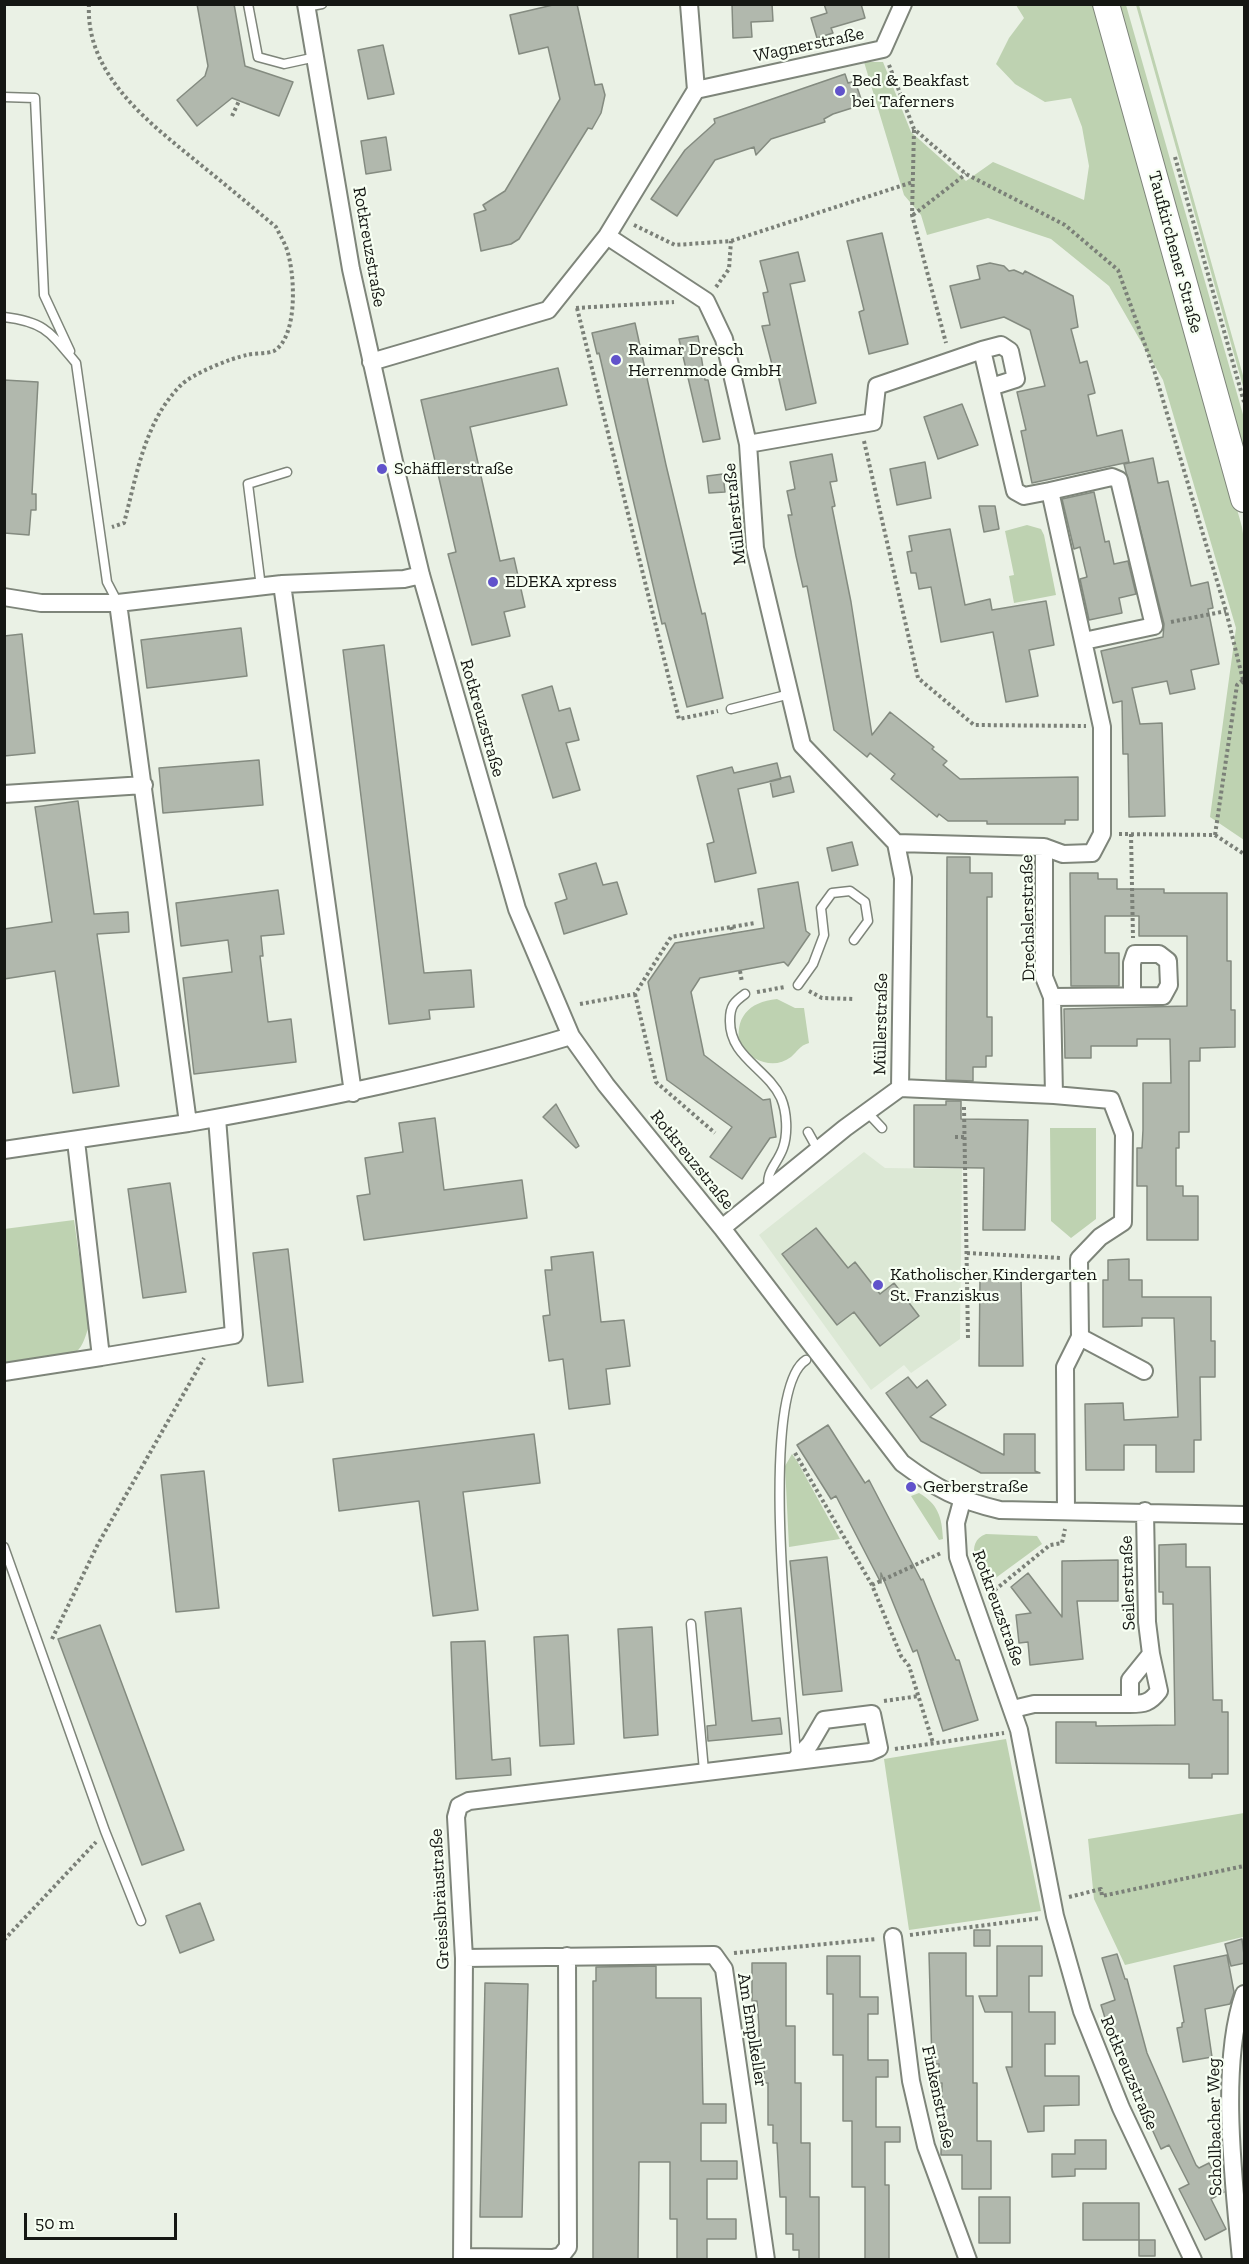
<!DOCTYPE html>
<html>
<head>
<meta charset="utf-8">
<style>
  body { margin:0 }
  #map { position:relative; width:1249px; height:2264px; overflow:hidden; background:#eaf1e5; font-family:"Zilla Slab",serif }
  canvas { display:block }
  .frame { position:absolute; inset:0; border:6px solid #151713; pointer-events:none }
  .scale { position:absolute; left:24px; top:2213px; width:153px; height:27px; box-sizing:border-box; border:3px solid #151713; border-top:0; padding-left:8px; font-size:18px; line-height:21px; white-space:nowrap; color:#151713; -webkit-text-stroke:4px #f7fff3; paint-order:stroke }
</style>
</head>
<body>
<div id="map">
<canvas width="1249" height="2264"></canvas>
<div class="frame"></div>
<div class="scale">50 m</div>
</div>
<script>
const g = document.querySelector('canvas').getContext('2d');
g.lineJoin = 'round';
function paint(path, color) {
  g.fillStyle = color;
  g.fill(path, 'evenodd');
}
function trace(path, color, width, dash) {
  g.strokeStyle = color;
  g.lineWidth = width;
  g.lineCap = dash ? 'butt' : 'round';
  g.setLineDash(dash || []);
  g.stroke(path);
}
function write(font, color, halo, rows, align = 'center') {
  g.font = font + ' "Zilla Slab",serif';
  g.lineWidth = 4.5;
  g.setLineDash([]);
  g.textBaseline = 'middle';
  g.strokeStyle = halo;
  g.fillStyle = color;
  for (const [text, x, y, turn = 0] of rows) {
    g.save();
    g.translate(x, y);
    g.rotate((+turn || 0) * Math.PI / 180);
    g.textAlign = isNaN(turn) ? turn : align;
    if (halo) g.strokeText(text, 0, 0);
    g.fillText(text, 0, 0);
    g.restore();
  }
}
paint(new Path2D(`
  M864,1152L885,1168L962,1169L960,1339L911,1373L904,1365L871,1390L759,1235Z`), '#dce8d5');
paint(new Path2D(`
  M1016,5H1094L1242,527L1244,541V840L1210,817L1236,628L1163,380L1109,286L1051,239L988,218L927,235L921,215L904,195L864,62H883L911,132L966,181L993,162L1084,200L1089,166L1082,127L1071,98L1045,102L1015,84L996,64L1009,38L1024,18Z
  M1117,5H1126L1244,418V450Z
  M1136,5H1139L1244,379V390Z
  M1027,525L1041,529L1044,535L1056,595L1014,603L1009,576L1014,575L1005,531Z
  M777,999L795,1008H804L809,1043C799,1046 798,1051 791,1057C774,1070 753,1061 740,1047C734,1018 748,1002 777,999Z
  M1050,1128H1096V1219L1071,1238L1051,1221Z
  M74,1220L89,1326C86,1334 83,1347 76,1352C63,1362 21,1362 5,1364L4,1229Z
  M792,1454L797,1461L840,1539L789,1547L785,1466Z
  M919,1493C938,1504 942,1517 943,1539L939,1540L911,1496Z
  M986,1534L1037,1536L1042,1544L986,1585C979,1568 963,1543 986,1534Z
  M1006,1739L1041,1911L909,1930L884,1759Z
  M1244,1813L1243,1937L1125,1965L1094,1899L1088,1839Z`), '#bed2b1');
const building = new Path2D(`
  M197,4H234L245,66L293,82L279,116L232,98L197,126L177,100L205,76L208,66Z
  M557,4H577L595,85L602,84L605,95L601,113L592,129L588,128L519,239L511,244L481,251L474,214L486,210L483,205L505,191L560,99L548,47L519,54L510,15Z
  M732,4H772L773,21L751,22L752,37L733,38Z
  M824,4H861L865,18L831,28L833,33L817,38L811,18L827,13Z
  M383,45L394,94L368,99L358,50Z
  M845,74L848,83L855,81L861,99L856,100L852,108L833,114L824,119L825,122L771,139L756,155L754,147L715,160L677,216L651,199L685,150L715,123L714,119Z
  M386,137L391,170L366,174L361,141Z
  M882,233L908,344L869,354L859,312L864,310L847,241Z
  M798,252L805,281L790,284L816,403L786,410L778,375L775,376L762,326L770,325L763,293L768,292L760,261Z
  M990,263L1004,266L1009,271L1014,270L1023,274L1025,271L1073,296L1078,327L1071,329L1080,363L1087,361L1095,393L1088,395L1097,436L1122,430L1129,462L1032,483L1021,431L1026,430L1017,392L1045,386L1030,330L1004,317L961,328L950,286L980,279L977,266Z
  M635,323L666,465L696,590L702,614L705,613L723,698L687,707L665,623L662,624L599,353L597,354L592,333Z
  M698,336L705,380H708L720,439L703,442L679,339Z
  M558,368L567,405L470,427L500,561L514,558L525,607L504,612L510,636L472,645L448,554L456,552L421,400Z
  M4,380L38,382L32,494H36V510H31L29,535L4,533Z
  M962,404L978,445L938,459L924,417Z
  M832,454L837,481L830,482L835,506L832,507L851,602L872,735L890,712L934,747L932,749L947,761L943,765L960,779L1078,777V820H1065V824H987V821H948L939,814L937,817L891,779L895,774L870,753L867,757L834,730L807,586L803,587L796,556L788,515H792L787,491L795,489L790,462Z
  M1153,458L1158,483L1168,481L1191,586L1208,582L1213,608L1208,609L1219,664L1191,670L1195,689L1170,694L1167,681L1132,688L1140,724L1162,723L1165,816L1129,817L1128,754H1123L1122,701L1113,703L1101,651L1163,637L1164,624L1124,464Z
  M925,462L931,498L897,505L890,469Z
  M723,474L725,492L709,493L707,476Z
  M1094,492L1105,542L1109,541L1114,564L1128,561L1136,594L1119,598L1122,613L1089,620L1080,579L1087,577L1080,547L1074,549L1062,499Z
  M979,506H995L999,529L984,532Z
  M950,529L965,605L990,599L992,610L1046,601L1054,645L1029,650L1038,696L1006,702L993,632L941,642L931,587L919,589L916,573H911L907,552L912,551L909,536Z
  M241,628L247,676L147,688L141,640Z
  M22,634L35,753L4,756V636Z
  M384,645L424,973L471,970L474,1007L429,1010L430,1019L389,1024L343,650Z
  M552,686L559,711L570,708L579,740L566,743L580,790L553,798L522,695Z
  M259,760L263,805L163,813L159,768Z
  M777,763L781,779L738,789L756,873L715,882L707,844L714,842L697,776L732,767L734,773Z
  M790,776L794,792L773,797L770,781Z
  M78,801L94,914L128,912L129,932L97,934L119,1086L73,1093L55,971L4,979V929L52,922L35,807Z
  M852,842L858,865L832,871L827,848Z
  M947,857H970V873H992V897H987V1017H992V1056H986V1067H973V1081L946,1080Z
  M596,863L603,885L617,882L627,914L564,934L555,903L567,899L559,874Z
  M1070,873H1098V879H1117V889H1164V893H1227V961H1231V1010H1235V1047L1200,1048V1061H1189V1132H1179V1148H1176V1186H1183V1196H1198V1240H1147V1186H1137V1148H1142L1143,1130V1083H1171L1170,1039H1137V1046H1091V1058H1065L1064,1009L1187,1006V936H1139V916H1105V953H1119V986H1071Z
  M798,882L806,931L810,934L788,966L784,962L700,978L691,992L704,1055L763,1100L770,1099L776,1137L770,1138L742,1179L710,1157L732,1127L667,1080L648,982L675,943L764,928L758,889Z
  M278,890L284,934L261,936L263,956H260L268,1022L291,1019L296,1062L194,1074L183,978L232,972L228,940L181,946L176,903Z
  M946,1101H961V1119L1028,1120L1025,1230H983L984,1168L914,1167V1105H946Z
  M556,1104L579,1146L576,1148L543,1117Z
  M435,1118L444,1190L522,1180L527,1218L364,1240L357,1196L370,1194L365,1158L403,1152L399,1123Z
  M170,1183L186,1292L143,1298L128,1189Z
  M816,1228L848,1268L855,1262L880,1294L894,1283L919,1316L880,1346L854,1312L837,1325L782,1254Z
  M288,1249L303,1382L268,1386L253,1253Z
  M593,1252L601,1322L624,1320L630,1366L606,1369L610,1404L569,1409L563,1359L549,1361L543,1316L550,1315L545,1270H552L551,1257Z
  M1129,1259V1280H1142V1297H1211V1341H1215V1377H1200L1201,1440H1194V1472H1156V1445H1124V1470H1086L1085,1404L1123,1403L1124,1420L1178,1417L1174,1318H1142V1326L1103,1327V1280H1108V1260Z
  M980,1279H1021L1023,1366H979Z
  M908,1377L917,1388L927,1380L946,1405L930,1417L1004,1455V1434H1035V1471L1040,1473H981L921,1441L886,1393Z
  M828,1425L865,1483L869,1480L921,1580L923,1579L956,1660H959L978,1720L943,1731L917,1650L913,1652L881,1573V1583L836,1496L831,1499L797,1445Z
  M534,1434L540,1483L463,1492L478,1610L433,1616L419,1501L339,1511L333,1459Z
  M204,1471L219,1608L176,1612L161,1475Z
  M1186,1544V1567H1210L1213,1700H1222V1712H1228V1774H1212V1778H1189V1764L1056,1763V1722H1096V1726L1175,1725L1173,1604H1163V1592H1159V1545Z
  M827,1557L842,1691L803,1695L790,1561Z
  M1118,1560V1601H1077L1083,1659L1030,1665L1028,1642L1019,1643L1016,1615L1031,1613L1011,1587L1028,1573L1062,1617V1561Z
  M741,1608L752,1721L780,1718L782,1734L708,1741L707,1726L716,1725L705,1612Z
  M100,1625L184,1850L142,1865L58,1639Z
  M652,1627L658,1735L624,1738L618,1629Z
  M568,1635L574,1744L540,1746L534,1637Z
  M485,1641L492,1760L510,1758L511,1775L456,1779L451,1642Z
  M200,1903L214,1940L180,1953L166,1916Z
  M974,1930H990V1946H974Z
  M1242,1939L1245,1963L1231,1966L1225,1944Z
  M997,1946H1042V1976H1029V2012H1055V2044H1045V2076H1079V2105L1044,2106V2131L1028,2132L1006,2067H1012V2012H985L979,1996H997Z
  M929,1953H966V1996H973V2083H977V2141H991V2189H962V2155H941L942,2083H939V2064H932Z
  M1117,1954L1125,1979H1127L1147,2053L1184,2138L1196,2165L1199,2168L1209,2163L1224,2192L1211,2199L1226,2229L1205,2240L1179,2189L1189,2184L1169,2145L1161,2149L1138,2098L1142,2096L1121,2048L1115,2050L1101,2005L1115,2000L1102,1958Z
  M1227,1955L1234,1992L1230,2004L1205,2009L1212,2057L1183,2062L1177,2028L1182,2027V2023L1184,2022L1174,1966Z
  M827,1956H860V1997H878V2014H868V2060H888V2077H876V2127H900V2142H885V2185H889V2259H865V2187H852V2121H843V2055H833V1994H827Z
  M752,1963H786V2026H795V2083H801V2143H810V2197H819V2259H799V2250H793V2234H786V2197H780L777,2143H773V2125H768V2083H764V2067H759V2026L757,2001H752Z
  M656,1966V1998H701L703,2104H726V2123H701V2161H737V2179H707V2219H736V2239H707V2259H677V2219H670V2162H639L638,2259H593V1981H596V1967Z
  M485,1983L528,1984L522,2217H480Z
  M1075,2140H1106V2169H1075V2176L1052,2177V2154H1075Z
  M979,2197H1010V2243H979Z
  M1083,2203H1139V2240H1083Z
  M1139,2240H1155V2256H1139Z`);
paint(building, '#b1b8ad');
trace(building, '#848b80', 1.5);
const service = new Path2D(`
  M248,4L258,57L284,64L316,57
  M306,7L322,4
  M4,97L35,98L44,295L70,351
  M4,317C45,322 50,332 76,363L107,582L118,603
  M261,587L248,484L287,472
  M731,709L790,694
  M798,985L813,964L824,935L821,908L832,893L850,891L865,902L868,921L854,940
  M745,994C734,1002 730,1006 730,1020C729,1057 767,1068 781,1098C787,1112 788,1134 783,1148C777,1165 765,1171 769,1190
  M867,1112L882,1128
  M808,1132L818,1150
  M4,1547L105,1831L141,1921
  M691,1624L704,1771
  M796,1757C793,1694 755,1392 806,1360`);
const minor = new Path2D(`
  M306,4L351,269L397,475L421,575L517,909L571,1036L606,1085L722,1228L902,1463C937,1489 958,1500 1000,1510L1244,1515
  M696,90L883,49L903,4
  M607,236L706,301L724,339L748,444L755,548L802,745L896,843L903,878L900,1088
  M982,350L1001,345L1010,351L1016,379L991,387
  M371,362L548,310L607,236L696,90L689,4
  M748,444L873,422L877,386L982,350L1015,491L1024,496L1050,491L1102,727V834L1092,853L1063,854L1044,847V977L1052,997L1054,1095L1111,1100L1124,1134L1123,1222L1100,1237L1079,1259L1080,1337L1065,1367L1066,1511
  M1050,491L1112,477L1119,480L1154,626L1084,641
  M282,584L353,1093
  M4,597L41,603H118L188,1123L4,1150
  M118,603L282,584L404,579L421,575
  M4,794L144,785
  M896,843L1044,847
  M1052,997L1163,996L1169,985L1168,961L1159,954H1135L1132,963V996
  M900,1088L1054,1095
  M188,1123C318,1100 445,1074 571,1036
  M722,1228L845,1128L900,1088
  M1080,1337L1144,1371
  M101,1357L234,1335L217,1118
  M4,1372L101,1357L76,1141
  M962,1501L956,1523L958,1557L1019,1730L1055,1916L1082,2011L1121,2108L1193,2260
  M1145,1511L1147,1622L1151,1654
  M1013,1709L1034,1704H1130C1144,1704 1150,1703 1159,1691L1151,1654L1130,1680V1704
  M893,1937L911,2081L926,2146L968,2260
  M464,1958L714,1955L724,1969L766,2260
  M462,2257L553,2258L561,2256L568,2247L567,1956
  M462,2260L464,1958L456,1817L459,1806L469,1801L870,1752L879,1748L872,1714L824,1720L810,1744L796,1759
  M1241,2260C1234,2184 1219,2065 1244,1994`);
const primary = new Path2D(`
  M1106,4L1244,499`);
trace(service, '#7e857a', 11);
trace(minor, '#7e857a', 20);
trace(primary, '#7e857a', 28);
trace(new Path2D(`
  M89,4C85,76 151,124 201,165C226,185 251,206 276,227C279,233 283,240 286,247C295,270 299,336 274,351C267,354 254,353 247,355C231,358 192,374 181,385C144,422 137,475 124,523L112,527
  M889,65L914,129L966,174L1065,225L1118,270L1154,370L1226,611L1244,684
  M232,116L239,101
  M914,130L912,215L946,343
  M1175,157L1244,402
  M913,215L966,174
  M634,225L675,245L731,241L913,182
  M716,287L729,269L731,241
  M576,308L674,302
  M577,308L679,719L718,711
  M864,441L918,678L974,725L1086,726
  M1171,622L1226,611
  M1119,834L1215,835L1244,854
  M1131,834L1133,938
  M1215,835L1237,685L1244,679
  M731,927L733,933
  M740,971L742,982
  M809,991L822,998L854,999
  M757,992L785,987
  M635,994L656,1082L715,1133
  M580,1004L635,994L671,937L755,923
  M964,1107L968,1338
  M955,1137H965
  M967,1253L1062,1258
  M795,1453L872,1585L901,1656L909,1666L933,1743
  M872,1585L941,1553
  M990,1594L1050,1545L1062,1543L1065,1529
  M52,1639L98,1544L204,1358
  M884,1701L919,1696
  M895,1749L1004,1733
  M1069,1897L1101,1889L1102,1896L1244,1866
  M910,1935L1040,1918
  M4,1940L96,1842
  M734,1953L876,1939`), '#7b8078', 4, [3, 3]);
trace(service, '#fff', 8);
trace(minor, '#fff', 16);
trace(primary, '#fff', 26);
for (const [x, y, r, color] of [
  [840,91,6,"#6153cb"],
  [616,360,6,"#6153cb"],
  [382,469,6,"#6153cb"],
  [493,582,6,"#6153cb"],
  [878,1285,6,"#6153cb"],
  [911,1487,6,"#6153cb"]
]) {
  const dot = new Path2D();
  dot.arc(x, y, r, 0, 2 * Math.PI);
  g.fillStyle = color;
  g.fill(dot);
  trace(dot, '#f7fff3', 2);
}
write('18px', '#151713', '#f7fff3', [
  ["Wagnerstraße",809,45,-12],
  ["Rotkreuzstraße",369,247,80],
  ["Taufkirchener Straße",1175,252,75],
  ["Müllerstraße",735,514,-96],
  ["Rotkreuzstraße",482,718,74],
  ["Drechslerstraße",1028,918,-91],
  ["Müllerstraße",881,1024,-89],
  ["Rotkreuzstraße",692,1160,51],
  ["Seilerstraße",1128,1583,-92],
  ["Rotkreuzstraße",998,1608,70],
  ["Greisslbräustraße",440,1899,-93],
  ["Am Emplkeller",752,2030,81],
  ["Rotkreuzstraße",1129,2073,67],
  ["Finkenstraße",938,2097,78],
  ["Schollbacher Weg",1215,2127,-91]
]);
write('18px', '#151713', '#f7fff3', [
  ["Bed & Beakfast",852,81],
  ["bei Taferners",852,102],
  ["Raimar Dresch",628,350],
  ["Herrenmode GmbH",628,371],
  ["Schäfflerstraße",394,469],
  ["EDEKA xpress",505,582],
  ["Katholischer Kindergarten",890,1275],
  ["St. Franziskus",890,1296],
  ["Gerberstraße",923,1487]
], 'left');
</script>
</body>
</html>
